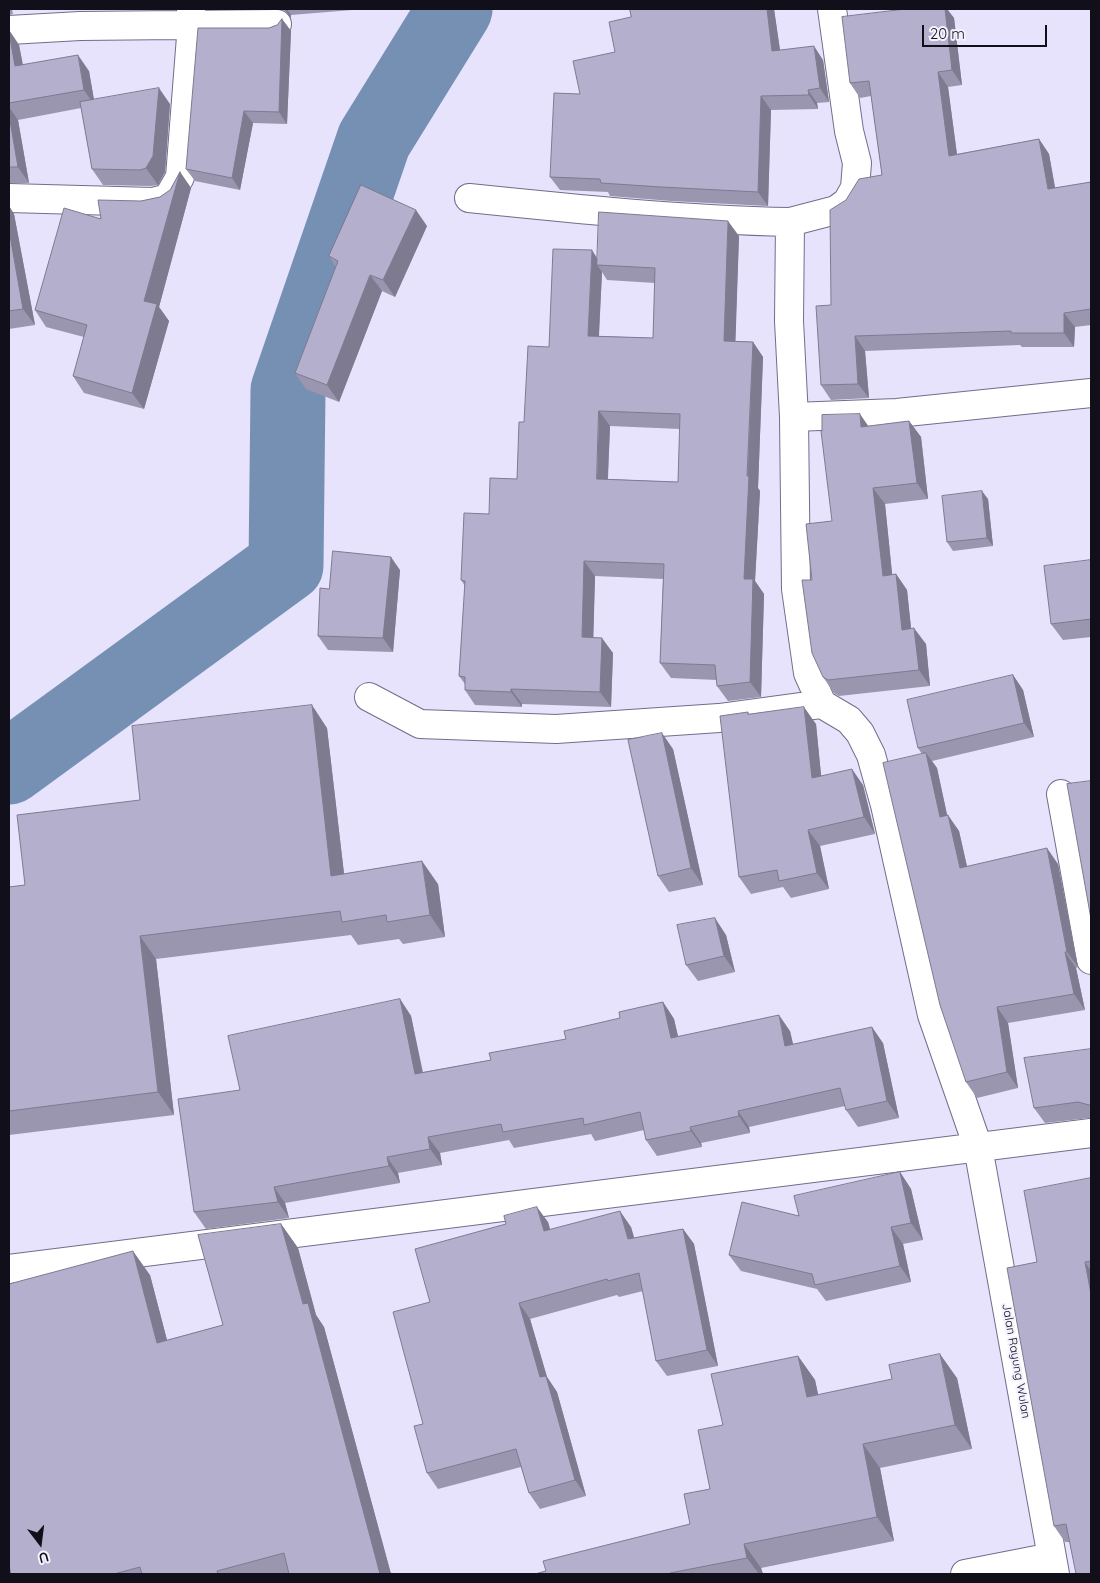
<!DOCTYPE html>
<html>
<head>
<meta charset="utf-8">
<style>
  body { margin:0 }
  #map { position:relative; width:1100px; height:1583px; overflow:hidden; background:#e7e3fd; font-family:Quicksand,sans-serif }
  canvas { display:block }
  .frame { position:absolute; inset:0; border:10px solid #110f19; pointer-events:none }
  .north { position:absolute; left:15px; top:1518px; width:50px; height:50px; -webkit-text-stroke:4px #f4f2ff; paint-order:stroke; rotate:165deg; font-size:14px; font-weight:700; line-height:20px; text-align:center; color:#110f19 }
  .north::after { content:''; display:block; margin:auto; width:18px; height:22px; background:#110f19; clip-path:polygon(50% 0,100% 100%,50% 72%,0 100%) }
  .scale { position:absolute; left:922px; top:25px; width:125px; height:22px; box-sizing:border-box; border:2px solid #110f19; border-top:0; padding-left:6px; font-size:15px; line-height:18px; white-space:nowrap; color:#110f19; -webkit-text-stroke:4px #f4f2ff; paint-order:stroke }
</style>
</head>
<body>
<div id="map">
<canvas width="1100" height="1583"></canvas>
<div class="frame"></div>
<div class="north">U</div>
<div class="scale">20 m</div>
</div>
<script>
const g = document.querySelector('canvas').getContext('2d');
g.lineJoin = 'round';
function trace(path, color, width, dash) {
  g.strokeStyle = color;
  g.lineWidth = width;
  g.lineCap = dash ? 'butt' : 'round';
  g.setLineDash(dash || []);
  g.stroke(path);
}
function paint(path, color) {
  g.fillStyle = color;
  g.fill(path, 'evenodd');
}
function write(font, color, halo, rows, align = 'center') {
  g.font = font + ' Quicksand,sans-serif';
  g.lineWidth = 4;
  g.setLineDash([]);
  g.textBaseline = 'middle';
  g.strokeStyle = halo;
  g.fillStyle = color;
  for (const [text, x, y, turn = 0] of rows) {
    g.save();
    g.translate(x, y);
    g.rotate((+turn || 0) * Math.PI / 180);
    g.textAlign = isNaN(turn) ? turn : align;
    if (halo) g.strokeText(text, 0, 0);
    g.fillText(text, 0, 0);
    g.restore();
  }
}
trace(new Path2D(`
  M9,767L286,565L288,390L374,140L455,9`), '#7690b3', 75);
const minor = new Path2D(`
  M9,30L80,26L277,24
  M9,198L153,202L168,198L180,177L192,24L191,9
  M469,198C576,209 683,220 790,222
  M794,417L789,321L790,222L836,210L847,202L855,188L857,163L849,131L832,9
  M369,697L420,724L556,729L719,718L822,704
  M1061,794L1091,960
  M9,1269L1091,1133
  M965,1574L1052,1557
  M1055,1574L978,1147L932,1015L885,805L871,755L860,733L849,720L822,704L808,673L796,589L794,417L897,413L1091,393`);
trace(minor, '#726d89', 30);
trace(minor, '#fff', 28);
paint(new Path2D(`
  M9,9H12L13,14L9,15Z
  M278,9H352V10L291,15V18L285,11Z
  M630,9H774L780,50L823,60L829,102L817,103L818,109L771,110L768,206L671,201L610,196L608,192L560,190L550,177L580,94L615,52L631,17Z
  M906,9H947L954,18L962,85L948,87L957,154L1039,139L1049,154L1055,188L1091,182V325L1075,327L1074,347H1022L1020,345L865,351L869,398L831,400L821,385L831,305L882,175L871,96L860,98L850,83Z
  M282,19L291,31L287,124L253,123L240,190L195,181L186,169L269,28L277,25Z
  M9,30L19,45L23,65L89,71L94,100L170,104L165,172L158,185L151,186L103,185L92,169L81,108L18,120L29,183H9Z
  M180,172L191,188L159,307L169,321L144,409L84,393L73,376L84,337L46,327L35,310L101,219L141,201L160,197L170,190Z
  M9,206L14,214L35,325L9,329Z
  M427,226L395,297L382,291L339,402L306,389L295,373L336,267L329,256Z
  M739,236L735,341L753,342L763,357L758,488L760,491L755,581L764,594L761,697L728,701L717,686V680L671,678L660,663L663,579L595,576L593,637L613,653L611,707L522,704V707L475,705L465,690V684L459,676L465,586L461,580L489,514L517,479L524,422L549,347L597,259ZM602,272L607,280L655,283L653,338L599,336ZM610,426L680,429L678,482L608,479Z
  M909,421L921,437L928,499L885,504L892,575L896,574L907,590L911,629L926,644L930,686L839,696L834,693L823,677L812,580L832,521L868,426Z
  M988,499L993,546L953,551L947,542Z
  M1091,560V637L1063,640L1051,624Z
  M400,570L393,652L328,650L318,636L329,589Z
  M1013,675L1023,690L1034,737L932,761L937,768L947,815L959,831L967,867L1058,864L1078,967L1076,968L1085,1010L1008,1023L1018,1088L977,1098L966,1082L922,754L918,748Z
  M748,712L749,714L816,724L821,776L863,785L875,834L820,846L829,889L791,898L783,887L751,894L739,877Z
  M327,728L344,874L438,884L445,937L403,944L399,939L358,945L351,935L156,959L174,1115L9,1135V887L25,885Z
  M673,749L703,885L669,892L658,876Z
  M726,935L735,972L698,981L686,965Z
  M400,999L411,1016L423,1072L491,1060L566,1039L663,1002L674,1019L678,1036L790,1031L793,1044L883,1043L899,1118L858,1127L846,1110L845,1106L749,1127L750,1133L701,1143L702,1147L657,1156L646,1140L644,1130L595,1141L591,1134L514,1148L509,1140L440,1153L442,1165L398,1173L400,1183L285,1203L289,1218L206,1229L194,1212L240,1090Z
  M1091,1049V1118H1089L1045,1123L1034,1108Z
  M900,1172L911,1189L923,1240L903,1244L911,1282L826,1301L817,1289L741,1271L729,1255L799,1216Z
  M1091,1178V1574L1070,1542H1065L1054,1526L1037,1262Z
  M548,1222L550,1230L631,1227L634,1238L683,1229L694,1244L718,1366L667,1376L656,1361L643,1291L619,1297L617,1295L530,1319L547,1377L557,1392L586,1496L540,1509L529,1493L521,1467L438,1489L427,1473L423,1424Z
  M281,1224L298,1248L316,1315L324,1327L391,1574H11L150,1275L167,1340L223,1325Z
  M798,1356L815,1380L818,1395L957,1378L972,1449L880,1468L894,1541L761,1568L763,1574H535L690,1524L710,1489L723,1425Z`), '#9b96b0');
paint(new Path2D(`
  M284,9H287L291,15V18Z
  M767,9H774L782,64L772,51Z
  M945,9H947L954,18L962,85L952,70Z
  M282,19L291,31L287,124L279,112Z
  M9,30L19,45L26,82L15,66Z
  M814,46L823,60L829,102L820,88Z
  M78,55L89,71L95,106L84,90Z
  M938,72L948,87L959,170L949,156Z
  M159,88L170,104L165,172L158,185L146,168Z
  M808,90L817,103L818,109L809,95Z
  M761,96L771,110L768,206L758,192Z
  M9,107L18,120L29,183L18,167L9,115Z
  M244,111L253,123L240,190L232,178Z
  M1039,139L1049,154L1058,204L1048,189Z
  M180,172L191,188L159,307L169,321L144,409L132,393L144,301Z
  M9,206L14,214L35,325L23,309L9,230Z
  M416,210L427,226L395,297L383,280Z
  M728,221L739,236L735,356L724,341Z
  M592,250L602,266L597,265L602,272L598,351L588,336Z
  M370,275L382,291L339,402L327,385Z
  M1064,313L1075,327L1074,347L1064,333Z
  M855,336L865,351L869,398L858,384Z
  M753,342L763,357L758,488L760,491L755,581L764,594L761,697L750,682L744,579Z
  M599,411L610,426L607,494L597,479Z
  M860,414L871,430L861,427Z
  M909,421L921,437L928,499L917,483Z
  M873,488L885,504L894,592L883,576Z
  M982,491L988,499L993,546L987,538Z
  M391,557L400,570L393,652L383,638Z
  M584,561L595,576L593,652L582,637Z
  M896,574L907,590L913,646L902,630Z
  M914,628L926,644L930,686L919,670Z
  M602,638L613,653L611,707L600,692Z
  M1013,675L1023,690L1034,737L1024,723Z
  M511,689L522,704V707L511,692Z
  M312,705L327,728L347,899L331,876Z
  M804,707L816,724L823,794L812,778Z
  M662,733L673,749L703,885L691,868Z
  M926,753L937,768L951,833L940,817Z
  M852,769L863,785L875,834L864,817Z
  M948,815L959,831L971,884L960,868Z
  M808,830L820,846L829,889L817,873Z
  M1047,848L1058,864L1078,967L1067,952Z
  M422,861L438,884L445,937L430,915Z
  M715,918L726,935L735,972L724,956Z
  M140,936L156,959L174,1115L158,1092Z
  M1065,952L1076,968L1085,1010L1074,994Z
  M400,999L411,1016L426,1090L415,1074Z
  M663,1002L674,1019L682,1054L671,1038Z
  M997,1007L1008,1023L1018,1088L1007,1072Z
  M779,1015L790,1031L797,1062L785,1046Z
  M872,1027L883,1043L899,1118L887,1101Z
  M738,1111L749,1127L750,1133L739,1116Z
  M690,1127L701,1143L702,1147L691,1131Z
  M428,1137L440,1153L442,1165L430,1149Z
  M387,1157L398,1173L400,1183L389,1166Z
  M900,1172L911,1189L923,1240L911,1223Z
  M274,1187L285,1203L289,1218L278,1202Z
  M537,1207L548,1222L555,1247L544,1231Z
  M620,1211L631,1227L639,1255L628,1239Z
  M281,1224L298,1248L316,1315L324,1327L391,1574H380Z
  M891,1227L903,1244L911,1282L900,1266Z
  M683,1229L694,1244L718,1366L707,1350Z
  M133,1251L150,1275L174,1367L157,1343Z
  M1085,1262L1091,1271V1294Z
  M519,1303L530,1319L547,1377L557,1392L586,1496L575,1480L540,1377Z
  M940,1354L957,1378L972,1449L955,1425Z
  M798,1356L815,1380L824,1421L807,1397Z
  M863,1444L880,1468L894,1541L877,1517Z
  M744,1544L761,1568L763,1574H759L747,1558Z`), '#7e7a90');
const building = new Path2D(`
  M630,9H767L772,51L814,46L820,88L808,90L809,95L761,96L758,192L661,187L601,183L600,179L550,177L554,93L580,94L573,61L615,52L609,22L631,17Z
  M906,9H945L952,70L938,72L949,156L1039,139L1048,189L1091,182V309L1064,313V333H1011V331L855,336L858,384L821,385L816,306L831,305L830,210L846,200L859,179L882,175L869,81L850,83L842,17Z
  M282,19L279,112L244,111L232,178L186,169L198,28H269L277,25Z
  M9,33L15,66L78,55L84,90L9,103Z
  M159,88L153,156L146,168L140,170L92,169L80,102Z
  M9,115L18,167H9Z
  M180,172L144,301L157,304L132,393L73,376L87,325L35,310L64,208L101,219L98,200L141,201L160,197L170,190Z
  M361,185L416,210L383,280L370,275L327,385L295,373L338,261L329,256Z
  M599,212L728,221L724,341L753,342L747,476H749L744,579H753L750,682L717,686L715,665L660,663L664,564L584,561L582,637L602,638L600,692L511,689V692L465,690V677L459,676L465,581L461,580L464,513L489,514L490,478L517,479L519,422H524L528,346L549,347L553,249L592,250L588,336L653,338L655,268L597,265ZM599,411L680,414L678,482L597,479Z
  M9,230L23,309L9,311Z
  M860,414L861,427L909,421L917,483L873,488L883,576L896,574L902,630L914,628L919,670L828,680L823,677L812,653L802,580H812L806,524L832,521L821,431H822V415Z
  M982,491L987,538L947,542L942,496Z
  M333,551L391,557L383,638L318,636L320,588L329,589Z
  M1091,560V619L1051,624L1044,566Z
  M1013,675L1024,723L918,748L907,700Z
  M312,705L331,876L422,861L430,915L387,922L386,915L342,922L340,911L140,936L158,1092L9,1111V887L25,885L17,815L140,800L132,726Z
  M804,707L812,778L852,769L864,817L808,830L817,873L779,881L777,870L739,877L720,716L748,712V714Z
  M662,733L691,868L658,876L628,740Z
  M926,753L940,817L948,815L960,868L1047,848L1067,952H1065L1074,994L997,1007L1007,1072L966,1082L940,1005L883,763Z
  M1091,781V919L1067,784Z
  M715,918L724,956L686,965L677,925Z
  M400,999L415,1074L491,1060L489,1053L566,1039L564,1031L620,1018L619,1012L663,1002L671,1038L779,1015L785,1046L872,1027L887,1101L846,1110L840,1088L738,1111L739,1116L690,1127L691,1131L646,1140L640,1112L584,1125L583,1118L503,1132L501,1124L428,1137L430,1149L387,1157L389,1166L274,1187L278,1202L194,1212L178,1099L240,1090L228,1036Z
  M1091,1049V1105H1089L1078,1102L1034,1108L1024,1058Z
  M900,1172L911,1223L891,1227L900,1266L815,1285L812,1274L729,1255L742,1202L799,1216L794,1196Z
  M1091,1178V1261L1085,1262L1091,1294V1574H1076L1066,1524L1054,1526L1007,1268L1037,1262L1024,1191Z
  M537,1207L544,1231L620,1211L628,1239L683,1229L707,1350L656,1361L639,1273L608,1281L607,1279L519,1303L540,1377L546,1376L575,1480L529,1493L516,1449L427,1473L414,1426L423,1424L393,1312L430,1302L415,1249L506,1224L504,1216Z
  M281,1224L303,1304L308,1303L380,1574H289L284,1553L217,1571L218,1574H142L140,1567L114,1574H11L9,1566V1284L133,1251L157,1343L223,1325L198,1235Z
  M940,1354L955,1425L863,1444L877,1517L744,1544L747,1558L670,1573L671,1574H535L546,1571L543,1561L690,1524L684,1494L710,1489L698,1430L723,1425L711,1374L798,1356L807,1397L892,1379L889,1365Z`);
paint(building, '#b4afcd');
trace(building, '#7e7a90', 1);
write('12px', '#110f19', '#f4f2ff', [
  ["Jalan Rayung Wulan",1016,1361,80]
]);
</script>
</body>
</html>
